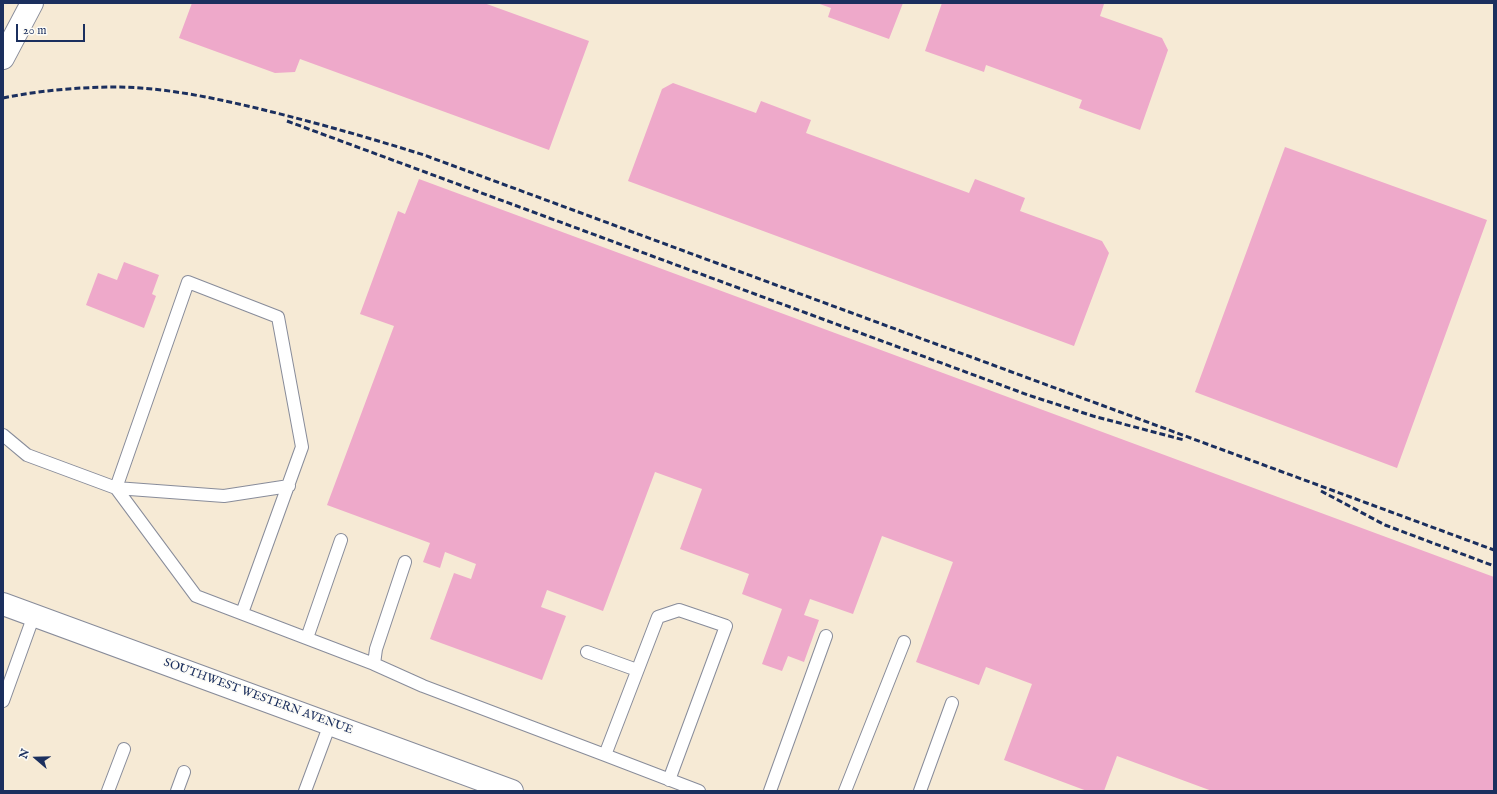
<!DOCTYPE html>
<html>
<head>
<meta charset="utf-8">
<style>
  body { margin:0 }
  #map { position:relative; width:1497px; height:794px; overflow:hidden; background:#f6ead5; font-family:"IM FELL English",serif }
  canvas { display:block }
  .frame { position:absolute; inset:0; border:4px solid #1b2f5e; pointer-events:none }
  .north { position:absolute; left:16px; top:738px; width:40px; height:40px; -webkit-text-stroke:3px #fdfcf7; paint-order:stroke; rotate:290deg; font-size:11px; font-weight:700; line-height:16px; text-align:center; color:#1b2f5e }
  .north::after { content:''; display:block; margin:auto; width:14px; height:18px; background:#1b2f5e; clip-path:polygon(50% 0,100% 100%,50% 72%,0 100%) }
  .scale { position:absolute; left:16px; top:24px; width:69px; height:18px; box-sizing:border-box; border:2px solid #1b2f5e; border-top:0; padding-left:5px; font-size:12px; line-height:14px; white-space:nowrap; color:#1b2f5e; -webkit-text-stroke:3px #fdfcf7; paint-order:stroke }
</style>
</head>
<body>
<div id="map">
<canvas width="1497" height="794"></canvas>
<div class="frame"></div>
<div class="north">N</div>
<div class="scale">20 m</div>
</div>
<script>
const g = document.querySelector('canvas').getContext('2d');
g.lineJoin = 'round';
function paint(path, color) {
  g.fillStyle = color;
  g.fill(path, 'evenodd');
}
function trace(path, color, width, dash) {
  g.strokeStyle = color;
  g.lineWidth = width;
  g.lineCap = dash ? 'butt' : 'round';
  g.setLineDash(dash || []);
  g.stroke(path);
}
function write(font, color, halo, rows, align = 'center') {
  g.font = font + ' "IM FELL English",serif';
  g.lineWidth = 3.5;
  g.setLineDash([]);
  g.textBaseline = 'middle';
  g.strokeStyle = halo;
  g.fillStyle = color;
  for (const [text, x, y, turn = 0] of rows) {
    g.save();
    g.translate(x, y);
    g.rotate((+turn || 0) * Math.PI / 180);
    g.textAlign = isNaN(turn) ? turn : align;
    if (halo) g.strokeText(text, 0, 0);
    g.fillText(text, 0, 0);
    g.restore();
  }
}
paint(new Path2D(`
  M192,3H484L589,41L549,150L300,59L295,72L275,73L179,38Z
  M817,3H903L889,39L828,17L831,8Z
  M942,3H1103L1104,4L1100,16L1162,38L1168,50L1140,130L1079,108L1082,100L986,65L984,72L925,51Z
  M673,83L756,113L761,101L811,120L806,133L969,193L975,179L1025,198L1020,211L1102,241L1109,253L1074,346L628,181L662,89Z
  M1285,147L1487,220L1397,468L1195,392Z
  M419,179L1494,577V791H1212L1117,756L1104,791H1087L1004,760L1032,684L986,667L979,685L916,662L953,562L882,536L853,614L810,599L804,615L819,620L804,662L788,656L782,671L762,664L782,609L742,594L749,574L680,549L702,489L655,472L603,611L547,590L541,607L566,616L542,680L430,639L454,573L471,579L476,564L445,552L440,568L423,562L430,543L327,505L394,326L360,314L398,211L405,214Z
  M124,262L159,275L152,294L156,296L144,328L86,305L98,273L117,280Z`), '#eea9ca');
const service = new Path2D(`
  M3,435L27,455L116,488L196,596L374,664L376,649L405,562
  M242,613L302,447L278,317L188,282L116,488L224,496L289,486
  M307,638L341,540
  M587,652L637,670
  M374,664L423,686L605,755
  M3,701L34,615
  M669,780L726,626L679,610L658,617L605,755L699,791
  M108,791L124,749
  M177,791L184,772
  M305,791L330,724
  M770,791L826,636
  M845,791L904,642
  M920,791L952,703`);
const tertiary = new Path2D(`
  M3,58L32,3`);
const secondary = new Path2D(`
  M3,604L512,791`);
trace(service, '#888c9a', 14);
trace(tertiary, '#888c9a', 24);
trace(secondary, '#888c9a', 24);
trace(service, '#fff', 12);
trace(tertiary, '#fff', 22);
trace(secondary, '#fff', 22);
trace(new Path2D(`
  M3,98C42,90 81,87 120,87C165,88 209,97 252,107C310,121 367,137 424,155L1494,550
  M287,121L1028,395L1093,416L1184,440
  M1321,491L1385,525L1494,566`), '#1b2f5e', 3, [6, 3]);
write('12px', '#1b2f5e', '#fdfcf7', [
  ["SOUTHWEST WESTERN AVENUE",258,697,20]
]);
</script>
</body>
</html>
